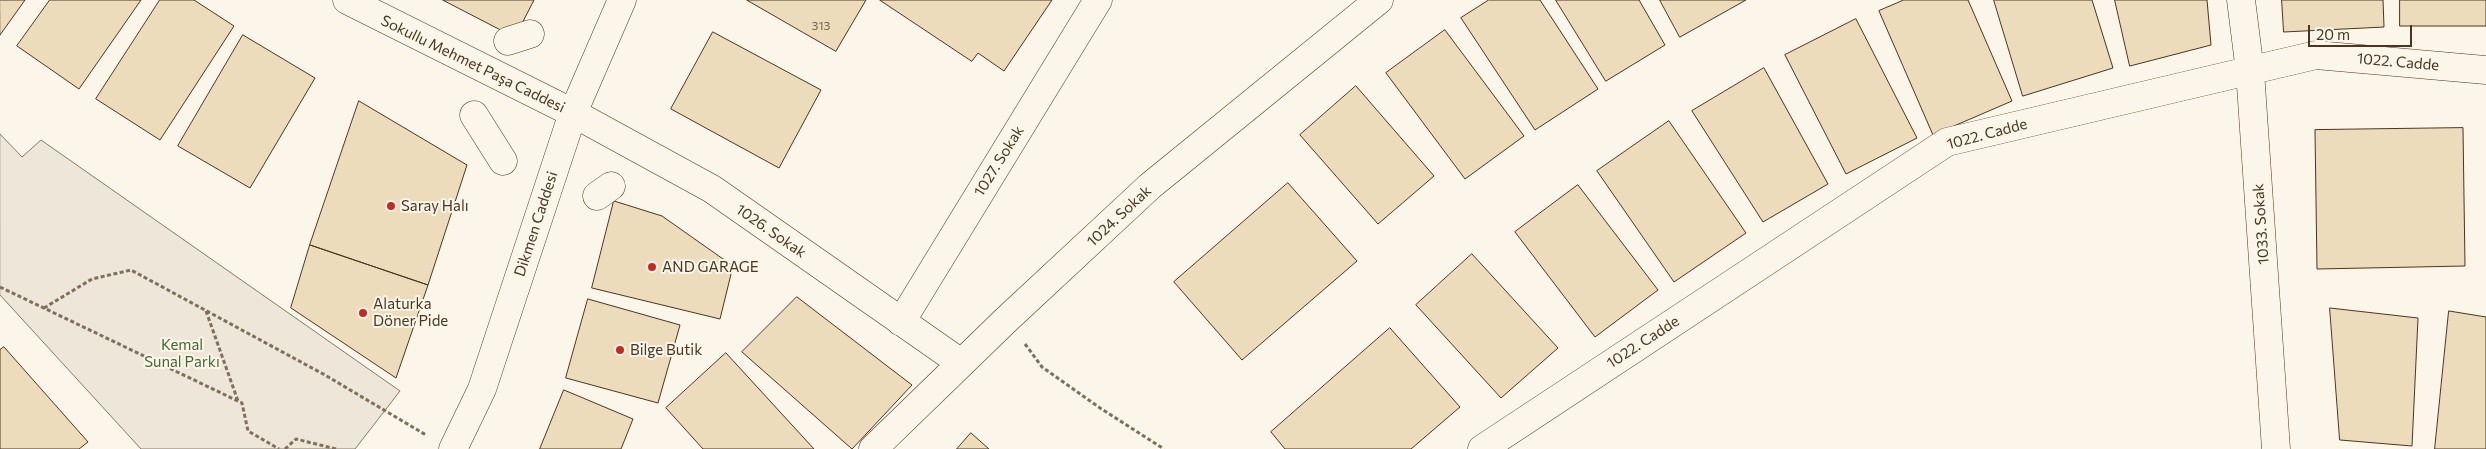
<!DOCTYPE html>
<html>
<head>
<meta charset="utf-8">
<style>
  body { margin:0 }
  #map { position:relative; width:2486px; height:449px; overflow:hidden; background:#fbf6e9; font-family:Commissioner,sans-serif }
  canvas { display:block }
  .scale { position:absolute; left:2308px; top:25px; width:104px; height:22px; box-sizing:border-box; border:2px solid #4a3520; border-top:0; padding-left:6px; font-size:15px; line-height:18px; white-space:nowrap; color:#4a3520; -webkit-text-stroke:4px #fbf6e9; paint-order:stroke }
</style>
</head>
<body>
<div id="map">
<canvas width="2486" height="449"></canvas>
<div class="scale">20 m</div>
</div>
<script>
const g = document.querySelector('canvas').getContext('2d');
g.lineJoin = 'round';
function paint(path, color) {
  g.fillStyle = color;
  g.fill(path, 'evenodd');
}
function trace(path, color, width, dash) {
  g.strokeStyle = color;
  g.lineWidth = width;
  g.lineCap = dash ? 'butt' : 'round';
  g.setLineDash(dash || []);
  g.stroke(path);
}
function write(font, color, halo, rows, align = 'center') {
  g.font = font + ' Commissioner,sans-serif';
  g.lineWidth = 4;
  g.setLineDash([]);
  g.textBaseline = 'middle';
  g.strokeStyle = halo;
  g.fillStyle = color;
  for (const [text, x, y, turn = 0] of rows) {
    g.save();
    g.translate(x, y);
    g.rotate((+turn || 0) * Math.PI / 180);
    g.textAlign = isNaN(turn) ? turn : align;
    if (halo) g.strokeText(text, 0, 0);
    g.fillText(text, 0, 0);
    g.restore();
  }
}
const green = new Path2D(`
  M0,134L22,157L41,140L400,391L355,449H141L0,295Z`);
paint(green, '#ede6d9');
trace(green, '#887966', 1);
const building = new Path2D(`
  M0,0H25L0,35Z
  M50,0H141L79,89L17,46Z
  M160,0H194L234,26L160,140L96,99Z
  M443,0H534L515,37Z
  M747,0H866L836,51Z
  M880,0H1052L1004,71L978,53L972,61Z
  M1489,0H1540L1598,89L1535,130L1461,18Z
  M1556,0H1639L1665,45L1606,81Z
  M1660,0H1746L1680,37Z
  M1904,0H1968L2012,101L1933,135L1879,11Z
  M1994,0H2092L2113,68L2023,96Z
  M2115,0H2207L2211,45L2130,66Z
  M2282,0H2383L2384,27L2284,32Z
  M2400,0H2486V26H2400Z
  M1856,19L1917,138L1846,174L1785,55Z
  M1445,30L1524,136L1465,179L1386,73Z
  M713,32L821,90L779,168L671,109Z
  M243,35L315,78L250,188L178,146Z
  M1764,68L1828,184L1763,222L1692,111Z
  M1356,86L1434,176L1378,224L1300,135Z
  M359,101L467,165L428,285L310,245Z
  M1669,121L1746,233L1674,282L1597,171Z
  M2463,128L2465,266L2317,269L2315,130Z
  M1288,183L1357,261L1242,360L1174,282Z
  M1578,185L1658,290L1595,337L1515,232Z
  M614,201L662,216L733,266L720,319L592,288Z
  M310,245L428,285L396,378L291,308Z
  M1472,254L1558,348L1501,398L1416,305Z
  M797,297L912,385L852,449L742,352Z
  M588,299L680,325L658,403L566,378Z
  M2330,308L2418,318L2412,446L2340,440Z
  M2449,311L2486,317V449H2435Z
  M1390,328L1460,407L1411,449H1285L1271,432Z
  M4,347L88,442L79,449H0V350Z
  M726,353L814,449H703L666,408Z
  M564,390L633,419L621,449H540Z
  M971,433L989,449H957Z`);
paint(building, '#ecdcbc');
trace(building, '#4a3520', 1);
const street = new Path2D(`
  M2241,0L2250,71L2276,449
  M508,41L530,34
  M573,113L712,189L961,363
  M474,115L503,161
  M597,196L611,186
  M901,322L1098,0
  M873,449L1006,320L1150,186L1379,0
  M1482,449L1947,142L2316,55L2486,70`);
const secondary = new Path2D(`
  M347,0L573,113`);
const primary = new Path2D(`
  M453,449L482,389L573,113L622,0`);
trace(street, '#4a3520', 29);
trace(secondary, '#4a3520', 29);
trace(primary, '#4a3520', 29);
trace(new Path2D(`
  M0,287L242,403L248,431L279,449
  M44,308L92,279L131,270L325,375L426,435
  M206,311L238,401
  M1025,344L1042,367L1100,408L1164,449
  M285,449L296,439L336,449`), '#7f6f5c', 3, [4, 2.5]);
trace(street, '#fbf6e9', 28);
trace(secondary, '#fbf6e9', 28);
trace(primary, '#fbf6e9', 28);
for (const [x, y, r, color] of [
  [391,206,5,"#c62828"],
  [652,267,5,"#c62828"],
  [363,313,5,"#c62828"],
  [620,350,5,"#c62828"]
]) {
  const dot = new Path2D();
  dot.arc(x, y, r, 0, 2 * Math.PI);
  g.fillStyle = color;
  g.fill(dot);
  trace(dot, '#fbf6e9', 2);
}
write('12px', '#725f47', null, [
  ["313",821,26]
]);
write('15px', '#4a3520', '#fbf6e9', [
  ["1022. Cadde",2398,62,5],
  ["Sokullu Mehmet Paşa Caddesi",473,64,26],
  ["1022. Cadde",1987,134,-15],
  ["1027. Sokak",999,161,-58],
  ["1024. Sokak",1119,216,-43],
  ["Dikmen Caddesi",536,224,-72],
  ["1033. Sokak",2261,224,-94],
  ["1026. Sokak",771,231,35],
  ["1022. Cadde",1643,342,-33]
]);
write('15px', '#4a3520', '#fbf6e9', [
  ["Saray Halı",401,206],
  ["AND GARAGE",662,267],
  ["Alaturka",373,304],
  ["Döner Pide",373,321],
  ["Bilge Butik",630,350]
], 'left');
write('15px', '#436837', '#fbf6e9', [
  ["Kemal",182,345],
  ["Sunal Parkı",182,362]
]);
</script>
</body>
</html>
